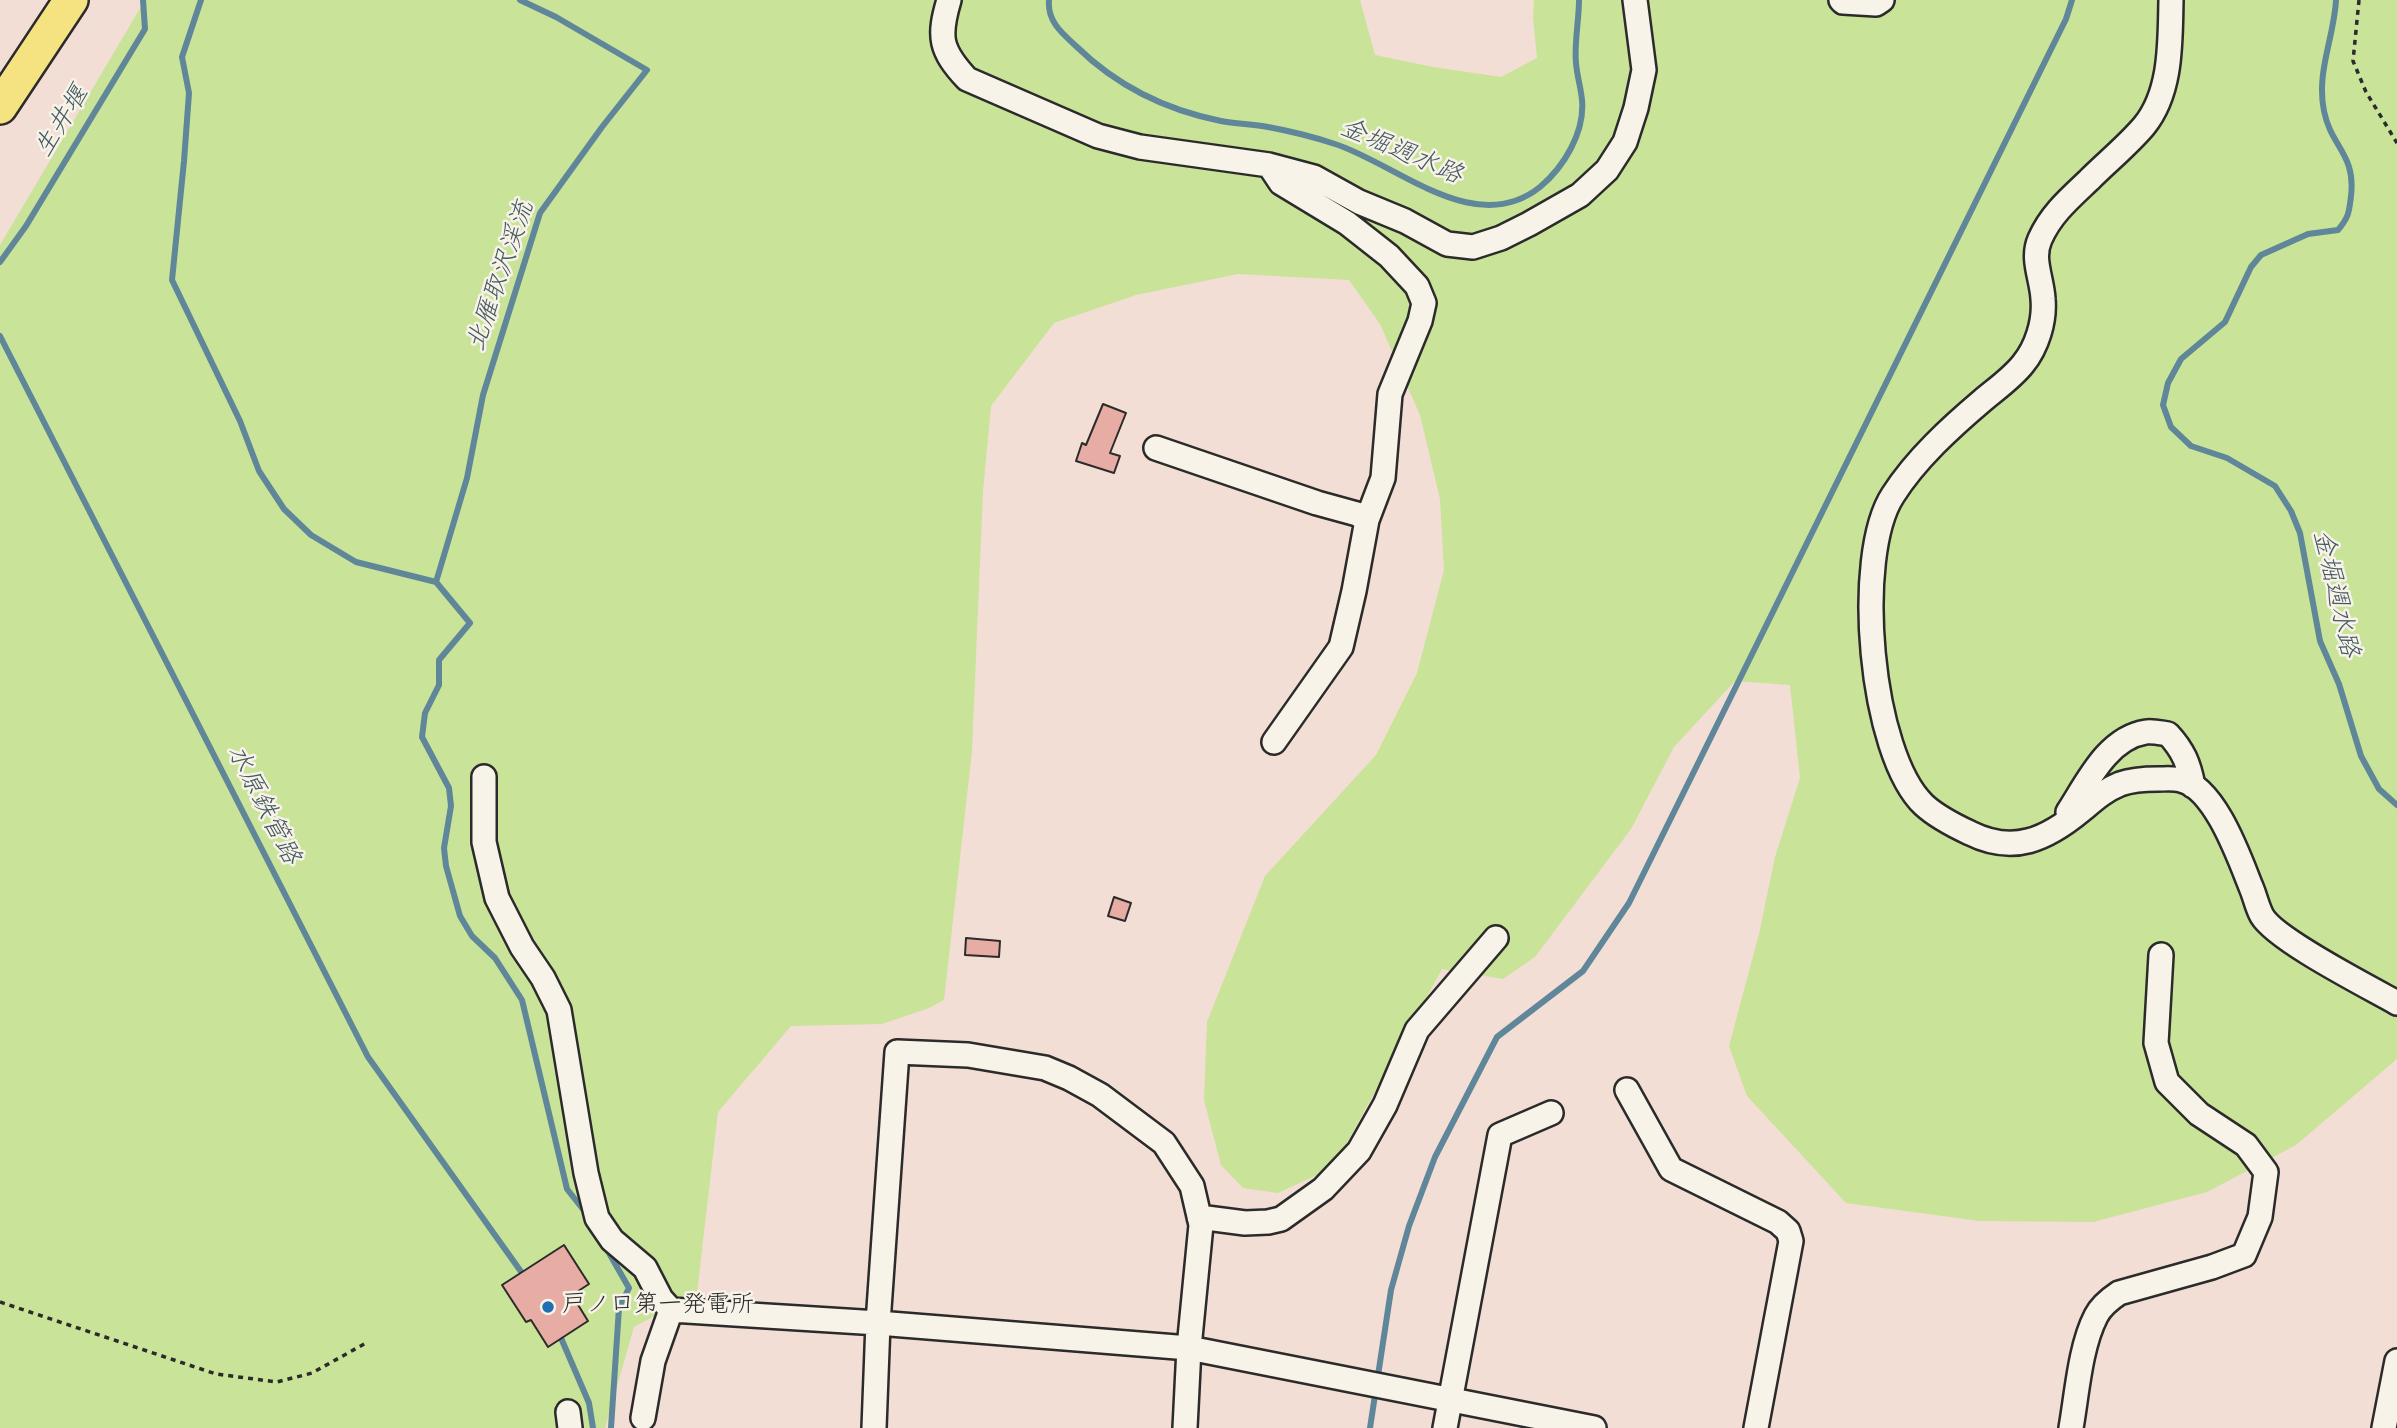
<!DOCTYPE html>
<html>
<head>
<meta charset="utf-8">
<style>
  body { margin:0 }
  canvas { display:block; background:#f2ded4 }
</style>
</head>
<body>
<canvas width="2397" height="1428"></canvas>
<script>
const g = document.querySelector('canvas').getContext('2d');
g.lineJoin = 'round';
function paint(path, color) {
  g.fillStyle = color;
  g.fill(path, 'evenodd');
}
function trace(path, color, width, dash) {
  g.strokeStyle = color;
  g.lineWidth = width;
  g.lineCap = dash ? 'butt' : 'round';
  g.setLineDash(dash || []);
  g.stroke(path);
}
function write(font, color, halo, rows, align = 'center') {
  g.font = font + ' "Indie Flower","Klee One",sans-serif';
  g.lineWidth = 5;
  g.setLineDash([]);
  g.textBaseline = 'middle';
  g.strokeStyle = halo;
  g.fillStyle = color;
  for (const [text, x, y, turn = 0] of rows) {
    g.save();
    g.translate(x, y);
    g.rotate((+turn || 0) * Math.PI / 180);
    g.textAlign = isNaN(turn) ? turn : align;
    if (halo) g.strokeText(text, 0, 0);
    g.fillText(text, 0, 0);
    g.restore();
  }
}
paint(new Path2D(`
  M145,0H1360L1375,55L1433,67L1501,77L1537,58L1533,18L1534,0H2397V1059L2296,1145L2207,1192L2093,1222L1980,1221L1846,1203L1747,1096L1729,1046L1759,934L1775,857L1800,778L1790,685L1735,681L1674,747L1631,829L1535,957L1503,979L1442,969L1343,1150L1317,1175L1278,1193L1243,1188L1221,1165L1204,1100L1207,1022L1265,876L1376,755L1417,673L1444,570L1440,499L1420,415L1380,324L1349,280L1238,274L1136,295L1054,323L991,406L983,491L972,751L944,1000L929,1008L882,1024L791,1026L718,1112L697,1293L634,1327L605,1428H0V245Z`), '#c9e399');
trace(new Path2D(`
  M201,0L182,57L189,93L184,161L172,280L240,421L259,471L284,509L311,535L356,562L436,582L470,623L439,660V685L425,713L422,737L449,788L451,806L444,848L446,866L460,916L472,936L495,958L522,1000L567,1189L586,1213
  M1049,0C1047,22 1063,34 1077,47C1117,86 1166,110 1221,121C1236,124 1253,124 1268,127C1290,131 1314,137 1335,144C1397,164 1475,239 1540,187C1564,167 1585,132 1582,100C1581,88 1577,76 1576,63C1574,43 1579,21 1579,0
  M2336,0C2334,38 2316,72 2324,111C2331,147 2356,154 2351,196C2349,212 2349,217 2338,230L2308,234L2261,255L2251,267L2225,322L2181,359L2168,383L2163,405L2171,427L2191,446L2227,458L2275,486L2291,511L2300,533L2320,641L2339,684L2361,756L2379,789L2397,805
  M0,262L26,226L145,29L143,0
  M0,336L368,1057L522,1273
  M436,582L467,478L483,395L540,213L602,127L647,70L556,17L520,0
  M605,1246L629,1288L619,1308L611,1428
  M561,1338L589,1403L593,1428
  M1370,1428L1391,1290L1409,1226L1435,1157L1497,1037L1583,971L1629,903L2066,19L2072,0`), '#5f8699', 6);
const building = new Path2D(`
  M1103,404L1126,413L1110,453L1120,456L1114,473L1076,461L1082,443L1086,445Z
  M1114,897L1131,903L1125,921L1108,916Z
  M966,938L1000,941L999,957L965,955Z
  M564,1245L589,1284L572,1295L588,1321L548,1347L531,1320L526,1322L502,1285Z`);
paint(building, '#e7aca4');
trace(building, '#2b2b2b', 2);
const minor = new Path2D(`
  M949,0C938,37 940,50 967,79L1098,136L1140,147L1269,165L1314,177L1359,202L1405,221L1447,244L1473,247L1501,238L1529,224L1580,195L1607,170L1625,142L1636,108L1644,70L1635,0
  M1841,0L1843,2L1876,4L1882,0
  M2171,0C2170,41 2172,92 2144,126C2128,145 2107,162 2089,180C2070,198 2051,214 2040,239C2031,259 2042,278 2043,299C2045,321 2037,347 2023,364C2012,378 1996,389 1983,400C1950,428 1916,459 1893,495C1853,556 1870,754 1924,805C1936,816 1955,826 1970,833C2014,855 2047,839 2082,810C2094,800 2105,790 2120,784C2131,780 2146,779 2158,779C2165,779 2174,778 2181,780C2215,788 2239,857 2251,887C2255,896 2257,907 2262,916C2276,940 2369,987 2397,1003
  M1269,165L1281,183L1347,223L1389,256L1417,286L1424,303L1420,321L1390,394L1383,478L1367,520L1354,591L1341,647L1274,742
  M1156,448L1317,503L1357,514L1367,520
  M484,777V842L497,898L522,947L543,978L559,1010L586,1173L597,1218L612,1240L645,1268L661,1299L671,1310L653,1361L643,1418
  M2068,812C2087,783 2107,738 2146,732C2153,731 2161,733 2168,734C2183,750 2189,764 2193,786
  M1627,1090L1671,1169L1778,1222L1788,1231L1791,1241L1756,1428
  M1199,1217L1245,1223L1268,1222L1281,1219L1323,1189L1359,1151L1385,1105L1417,1030L1496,938
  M671,1310L878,1323L1189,1348L1594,1428
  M568,1412L570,1428
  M874,1428L878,1323L897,1052L968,1055L1045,1068L1069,1078L1100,1095L1164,1143L1192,1186L1201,1225L1189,1348L1185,1428
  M1445,1428L1500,1135L1551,1113
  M2071,1428C2077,1394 2080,1347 2096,1316C2101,1306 2110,1299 2119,1293L2212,1267L2244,1255L2260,1217L2266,1172L2246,1145L2199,1114L2167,1082L2156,1043L2161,955
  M2384,1428L2397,1361`);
const highway = new Path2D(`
  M0,107L71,0`);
trace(minor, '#2b2b2b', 28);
trace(highway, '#2b2b2b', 38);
trace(new Path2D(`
  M2359,0L2353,61L2366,92L2397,143
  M0,1302L216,1374L277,1382L312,1373L366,1343`), '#2b2b2b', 3.5, [5, 5]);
trace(minor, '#f7f3e8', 23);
trace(highway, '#f5e382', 33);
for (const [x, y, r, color] of [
  [548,1307,7,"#1f6fb2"]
]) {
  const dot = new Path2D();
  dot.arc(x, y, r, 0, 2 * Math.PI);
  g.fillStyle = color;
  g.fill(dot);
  trace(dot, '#f7f3e8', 2.5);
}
write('24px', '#2b2b2b', '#f7f3e8', [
  ["戸ノ口第一発電所",562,1307]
], 'left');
write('italic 26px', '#455962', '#f7f3e8', [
  ["生井堰",64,123,-58],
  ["金堀週水路",1400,154,23],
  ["北雁取沢渓流",503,277,-71],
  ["金堀週水路",2333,594,77],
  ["水原鉄管路",261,806,63]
]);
</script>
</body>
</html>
